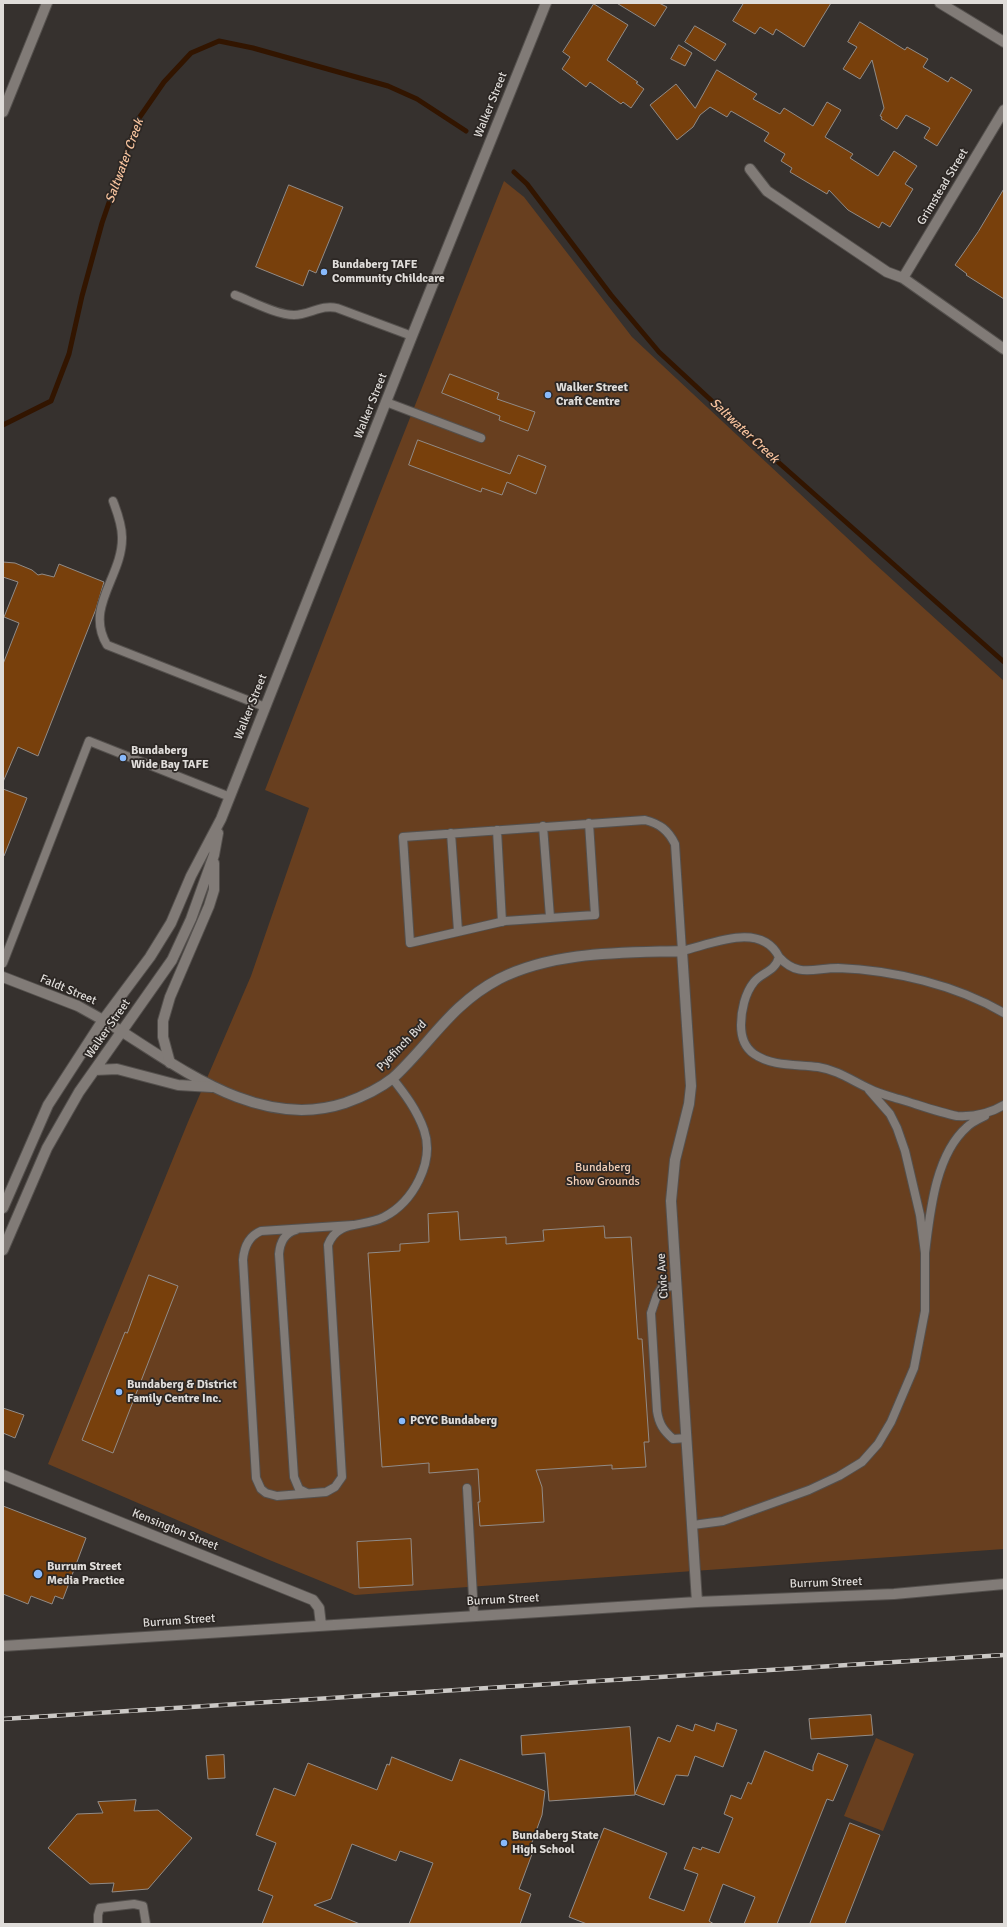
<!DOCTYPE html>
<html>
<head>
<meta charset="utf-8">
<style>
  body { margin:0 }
  #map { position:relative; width:1007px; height:1927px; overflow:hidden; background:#36312e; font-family:Signika,sans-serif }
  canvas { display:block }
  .frame { position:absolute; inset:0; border:4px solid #dfdcd9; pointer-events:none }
</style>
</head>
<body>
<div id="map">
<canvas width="1007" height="1927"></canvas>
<div class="frame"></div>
</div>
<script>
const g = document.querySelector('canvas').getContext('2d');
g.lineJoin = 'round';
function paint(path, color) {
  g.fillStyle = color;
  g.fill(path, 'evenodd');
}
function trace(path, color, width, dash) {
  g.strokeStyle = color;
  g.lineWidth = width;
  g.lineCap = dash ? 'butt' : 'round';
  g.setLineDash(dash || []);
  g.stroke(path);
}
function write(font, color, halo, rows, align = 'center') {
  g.font = font + ' Signika,sans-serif';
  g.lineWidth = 3.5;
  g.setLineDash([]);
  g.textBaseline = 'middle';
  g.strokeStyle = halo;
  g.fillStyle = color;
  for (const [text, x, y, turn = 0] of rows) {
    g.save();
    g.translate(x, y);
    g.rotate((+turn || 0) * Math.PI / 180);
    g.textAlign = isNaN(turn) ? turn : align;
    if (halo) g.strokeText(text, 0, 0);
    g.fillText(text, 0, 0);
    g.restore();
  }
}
paint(new Path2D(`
  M504,181L524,197L632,337L874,563L1004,681V1549L355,1595L267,1559L48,1464L188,1122L251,976L309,808L265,790L379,496Z
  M876,1738L914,1754L883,1831L844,1816Z`), '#683f1f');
trace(new Path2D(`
  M514,172L527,184L611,295L659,352L769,454L1004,662
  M3,425L51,401L69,354L82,296L102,223L137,121L164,82L191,53L219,41L253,48L388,86L417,99L466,131`), '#321500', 5);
const building = new Path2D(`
  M617,3H659L667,7L655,26Z
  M744,3H831L804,47L776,29L773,35L760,27L755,34L733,21Z
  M594,4L628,25L607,60L638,82L636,83L644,89L631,108L623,102L621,104L590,82L586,87L562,69L570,57L563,52Z
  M860,22L905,50L907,47L928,59L923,67L948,82L951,77L972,90L937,146L924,138L930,128L906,115L897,129L881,119L882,117L880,116L884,108L872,60L860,79L843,69L857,47L848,42Z
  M695,26L726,44L715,61L685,42Z
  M679,45L692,53L685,66L671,59Z
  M717,70L757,94L753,99L780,114L784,108L813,126L827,102L841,110L825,137L853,154L850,158L878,176L894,151L917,166L905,184L913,189L890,227L882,222L879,228L848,210L829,190L827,194L790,172L792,168L781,161L785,154L764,141L769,133L731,111L727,117L710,107L700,115L693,127L677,140L650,105L676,84L695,108Z
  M289,185L343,207L316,273L309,270L303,286L256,267Z
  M1004,189V299L966,275L967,274L955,265L978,232Z
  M450,374L499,393L497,399L535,412L528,431L499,420L500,416L442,393Z
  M418,440L510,474L518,455L546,466L536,494L507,482L502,495L482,488L481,492L409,465Z
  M3,562L15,563L32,570L38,575L42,574L54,577L59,564L104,582L96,609L38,756L18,747L3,782V664L19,623L4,617L18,582L3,577Z
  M3,789L27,798L4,856H3Z
  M458,1212L460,1240L506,1237V1244L544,1241L543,1230L604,1226L605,1238L631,1237L638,1339H642L649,1442H644L646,1467L612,1469V1465L536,1470L542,1487L544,1522L480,1526L478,1502H480L478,1469L429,1473V1463L382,1467L368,1253L400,1251V1244L429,1242L428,1214Z
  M149,1275L178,1286L113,1453L82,1440L125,1332L127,1333Z
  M3,1408L24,1415L15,1438L3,1433Z
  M3,1506L86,1538L63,1599L55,1596L52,1604L31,1596L28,1604L3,1594Z
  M411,1539L413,1585L359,1588L357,1542Z
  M871,1715L873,1735L811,1739L809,1719Z
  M717,1723L737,1730L723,1767L695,1756L688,1776L676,1775L664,1805L635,1794L658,1737L670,1742L677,1725L693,1731L695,1724L714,1731Z
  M630,1727L635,1795L549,1801L545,1753L522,1755L521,1736Z
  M765,1751L813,1771V1766L818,1753L848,1765L833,1801L827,1799L777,1924H744L755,1897L723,1884L709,1921L714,1924H587L569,1917L604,1828L667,1853L649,1898L684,1911L698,1874L684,1869L693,1847L701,1850L702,1847L719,1853L733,1818L724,1814L731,1795L741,1799L748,1782L751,1784Z
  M224,1755L225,1778L208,1779L206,1756Z
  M392,1757L452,1781L460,1759L545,1791L542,1815L531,1845L535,1846L519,1889L531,1894L520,1924H409L433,1863L400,1851L396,1861L352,1844L331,1899L314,1905L360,1924H262L273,1896L258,1890L276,1843L256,1835L274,1788L295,1796L308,1763L377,1790L387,1764L389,1765Z
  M136,1800L134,1811L158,1810L192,1838L148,1889L112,1892L114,1883L90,1884L48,1848L77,1814L103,1813L98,1802Z
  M850,1823L880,1835L845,1924H810Z`);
paint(building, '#78400c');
trace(building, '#918b87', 1);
const service = new Path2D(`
  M235,295C251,301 277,315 294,315C309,315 322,304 337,308L412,336
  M386,402L481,438
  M113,501C117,512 122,524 122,537C123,576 84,607 107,645L265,707
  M589,823L595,915L505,921L410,943L403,837L645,820C660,824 668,830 675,844L682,951C712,944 761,921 779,957
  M543,826L550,917
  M497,830L502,922
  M451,833L458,931
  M3,963L89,741L230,797
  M1004,1013C956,985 893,970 838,968C814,968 798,978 779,957C775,972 762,972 754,982C745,993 741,1011 741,1025C741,1036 744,1047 754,1054C773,1067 797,1064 818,1067C837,1070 851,1080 868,1088C877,1093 889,1096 899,1099C919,1105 938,1112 957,1116C975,1117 989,1114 1004,1105
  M869,1090L890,1114L897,1128L905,1151L920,1215L925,1253C930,1213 935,1155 967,1127C972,1122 979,1119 985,1116
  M353,1225L261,1231C249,1236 244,1247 243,1260L256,1478L261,1489L266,1493L277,1496L326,1492L335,1487L342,1477L328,1245C338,1219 363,1228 384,1217C413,1202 435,1162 424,1130C417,1110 405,1094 392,1078
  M296,1230C285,1233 280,1242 279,1254L294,1477L299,1489L307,1493
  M677,1286L662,1287L657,1295L651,1313L657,1411C659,1424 663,1430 673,1439L687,1438
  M467,1488L474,1615
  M693,1525L723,1521L809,1490L839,1476L862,1462L878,1444L891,1422L914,1368L925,1311V1253
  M98,1924V1915L100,1908L134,1904L143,1906L146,1924`);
const minor = new Path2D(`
  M3,112L47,3
  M750,169L767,191L887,272L903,278L1004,349
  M903,278L1004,110
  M3,977L78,1006L103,1020
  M121,1031C187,1073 263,1130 345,1103C362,1097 379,1089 393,1078C431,1043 450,1005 499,979C555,951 621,953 682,951L691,1086L689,1104L675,1160L671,1201L697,1602
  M3,1475L313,1600L319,1608L321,1625
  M3,1646L697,1602L894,1594L1004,1584`);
const tertiary = new Path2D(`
  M940,3L1004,42
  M103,1020L121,1031`);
const secondary = new Path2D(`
  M170,1063L163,1037V1021L170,997L209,906L214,890V863
  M95,1070L117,1069L178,1085L212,1087
  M3,1208L48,1105L103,1020L150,957L171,923L191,876L221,819L412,336L546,3
  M3,1250L47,1148L79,1092L172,960L191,919L214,855L218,833`);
trace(service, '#54504d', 10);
trace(minor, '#54504d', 12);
trace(tertiary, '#54504d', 12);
trace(secondary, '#54504d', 12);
trace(service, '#817b77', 8);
trace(minor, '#817b77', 10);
trace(tertiary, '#817b77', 10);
trace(secondary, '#817b77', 10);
const rail = new Path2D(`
  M3,1719L1004,1655`);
trace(rail, '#cbc8c5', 4.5);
trace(rail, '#2c2724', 3, [9]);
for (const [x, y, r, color] of [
  [324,272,4,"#88bafc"],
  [548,395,4,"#88bafc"],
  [123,758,4,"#88bafc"],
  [119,1392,4,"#88bafc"],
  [402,1421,4,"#88bafc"],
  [38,1574,5,"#88bafc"],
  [504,1843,4,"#88bafc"]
]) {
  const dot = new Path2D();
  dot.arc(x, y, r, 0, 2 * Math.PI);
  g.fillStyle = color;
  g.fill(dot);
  trace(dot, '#2c2724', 1.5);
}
write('12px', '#dfdcd9', '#2c2724', [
  ["Walker Street",491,105,-68],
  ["Grimstead Street",943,187,-59],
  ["Walker Street",371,406,-68],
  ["Walker Street",251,707,-68],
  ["Faldt Street",68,990,23],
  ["Walker Street",108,1029,-55],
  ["Pyefinch Bvd",402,1046,-46],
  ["Civic Ave",663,1276,-94],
  ["Kensington Street",175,1530,22],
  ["Burrum Street",826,1583,-2],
  ["Burrum Street",503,1600,-3],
  ["Burrum Street",179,1621,-4]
]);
write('bold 12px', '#dfdcd9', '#2c2724', [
  ["Bundaberg TAFE",332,265],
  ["Community Childcare",332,279],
  ["Walker Street",556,388],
  ["Craft Centre",556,402],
  ["Bundaberg",131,751],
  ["Wide Bay TAFE",131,765],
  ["Bundaberg & District",127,1385],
  ["Family Centre Inc.",127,1399],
  ["PCYC Bundaberg",410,1421],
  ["Burrum Street",47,1567],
  ["Media Practice",47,1581],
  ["Bundaberg State",512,1836],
  ["High School",512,1850]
], 'left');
write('12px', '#f2cfb7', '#2c2724', [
  ["Bundaberg",603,1168],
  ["Show Grounds",603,1182]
]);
write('italic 13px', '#f6c29d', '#2c2724', [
  ["Saltwater Creek",125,161,-70],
  ["Saltwater Creek",744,431,43]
]);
</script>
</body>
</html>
